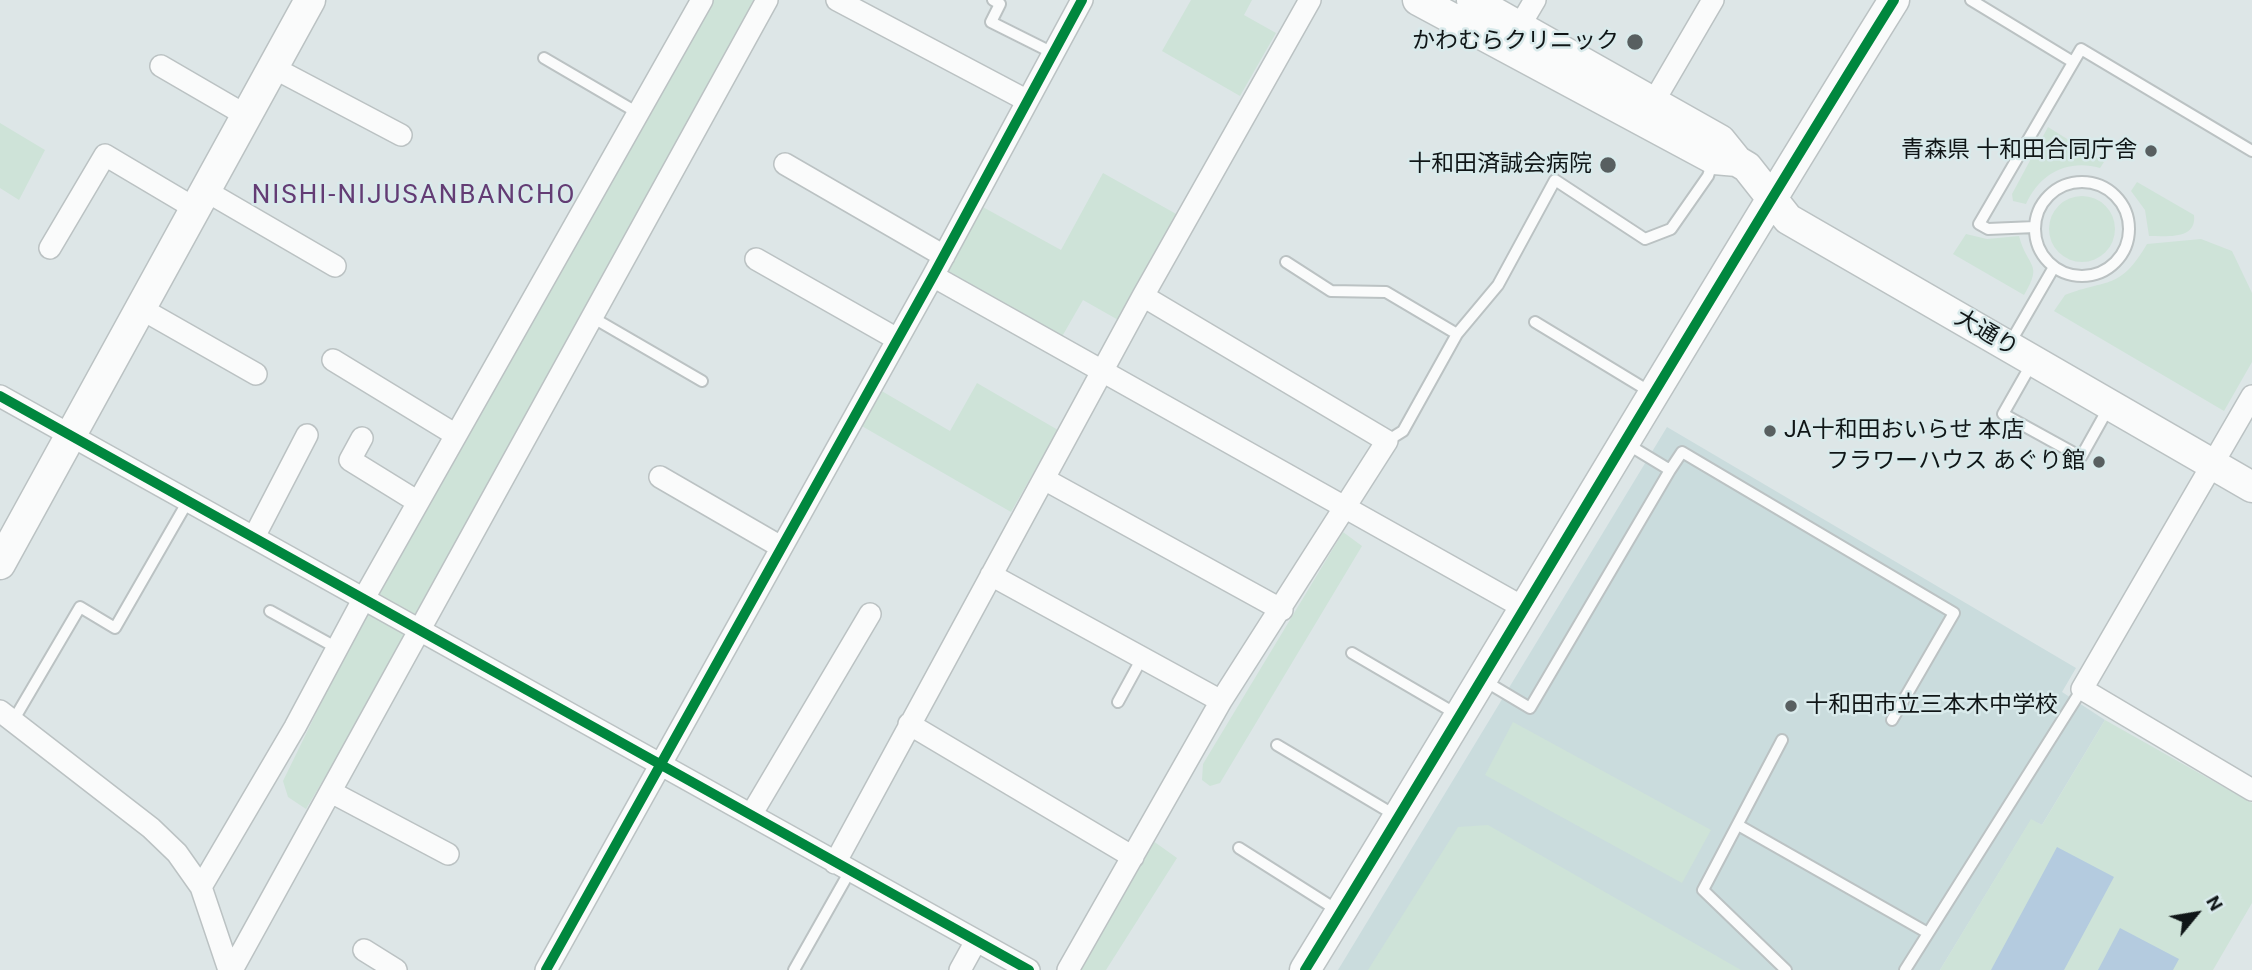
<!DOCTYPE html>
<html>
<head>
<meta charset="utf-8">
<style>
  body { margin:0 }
  #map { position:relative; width:2252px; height:970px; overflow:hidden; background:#dde6e7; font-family:Roboto,sans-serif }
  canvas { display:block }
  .north { position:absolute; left:2161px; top:879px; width:70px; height:70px; -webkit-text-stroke:5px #d9eaeb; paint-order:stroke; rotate:60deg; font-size:19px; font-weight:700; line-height:28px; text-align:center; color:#101617 }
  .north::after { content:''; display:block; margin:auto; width:24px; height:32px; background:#101617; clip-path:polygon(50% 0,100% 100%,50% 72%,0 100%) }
</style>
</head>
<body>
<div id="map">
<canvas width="2252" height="970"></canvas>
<div class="north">N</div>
</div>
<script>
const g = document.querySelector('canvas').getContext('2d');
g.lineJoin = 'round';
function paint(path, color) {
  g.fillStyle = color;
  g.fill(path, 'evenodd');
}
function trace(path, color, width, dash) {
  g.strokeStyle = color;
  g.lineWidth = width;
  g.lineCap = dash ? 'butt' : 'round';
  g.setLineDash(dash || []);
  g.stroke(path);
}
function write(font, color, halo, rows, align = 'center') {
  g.font = font + ' Roboto,"Noto Sans JP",sans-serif';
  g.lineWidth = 5;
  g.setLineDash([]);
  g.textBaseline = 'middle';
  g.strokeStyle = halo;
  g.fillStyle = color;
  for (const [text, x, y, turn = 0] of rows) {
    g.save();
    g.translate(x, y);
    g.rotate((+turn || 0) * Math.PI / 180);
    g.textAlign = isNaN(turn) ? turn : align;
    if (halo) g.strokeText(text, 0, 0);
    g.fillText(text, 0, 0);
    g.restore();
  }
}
paint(new Path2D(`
  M1667,427L2076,668L2062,692L2105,720L2042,825L2031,820L1940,970H1338Z`), '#cadcdd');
paint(new Path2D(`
  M712,0H758L415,614L376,594Z
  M1191,0H1252L1244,15L1276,33L1240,96L1162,51Z
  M0,123L45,150L19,200L0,188Z
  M2048,127L2104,162L2100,168C2068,159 2040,173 2026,204L2013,201L2012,194Z
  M1103,173L1178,215L1120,321L1083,300L1060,340L943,275L981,206L1061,250Z
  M2137,182L2194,215C2197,240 2167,236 2149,236L2145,210L2131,191Z
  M2049 229a33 33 0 1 1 66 0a33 33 0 1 1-66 0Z
  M1966,234L1987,239L2019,236C2027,268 2044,262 2024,295L1953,254Z
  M2201,239L2232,251L2252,293V362L2224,411L2054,311L2065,295C2109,278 2119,291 2147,244Z
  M977,383L1058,430L1011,512L860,425L880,390L950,431Z
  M1343,532L1362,546L1220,783L1210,786L1202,780L1203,764Z
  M366,611L410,635L306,809L288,797L283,781Z
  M2105,720L2252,803V903L2213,970H1940L2031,819L2042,825Z
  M1513,722L1711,830L1682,883L1485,775Z
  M1488,825L1741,970H1368L1458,827Z
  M1149,838L1177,858L1106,970H1074Z`), '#cee3d8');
paint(new Path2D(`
  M2057,847L2114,877L2064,970H1991Z
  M2120,928L2179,959L2173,970H2098Z`), '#b4cbdf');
const lane = new Path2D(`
  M993,0L1000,4L991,22L1053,53
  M1971,0L2073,62
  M544,58L638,113
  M2035 229a47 47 0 1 1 94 0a47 47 0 1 1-94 0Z
  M2035,227L1988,229L1979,224L2081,49L2252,151
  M1286,262L1331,291L1386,292L1457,334
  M590,316L702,381
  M1535,322L1652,393
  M2010,343L2054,267
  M2032,363L2003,414L2081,457L2109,407
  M1387,441L1403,431L1457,334L1498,285L1555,180L1645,239L1671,229L1708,176L1713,161
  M1670,470L1682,452L1954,613L1892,720
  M270,611L337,648
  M1352,653L1458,715
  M1483,680L1530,708L1670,470L1627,444
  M1118,702L1142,658
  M13,721L80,607L115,628L188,501
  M1782,740L1703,890L1786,970
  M1277,745L1398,817
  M1738,825L1928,933
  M1239,848L1340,912
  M794,970L850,871
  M1905,970L2082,689`);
const street = new Path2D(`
  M837,0L1026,100
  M1519,27L1535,0
  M161,66L247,116
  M274,68L401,135
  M1654,101L1713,0
  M785,164L944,256
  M206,191L335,266
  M50,248L105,155L196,209
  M756,259L897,339
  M933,276L1526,609
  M140,308L256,374
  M333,360L456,435
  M0,396L1029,970
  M2252,396L2082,689L2252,790
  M362,438L350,460L418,502
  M660,477L781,547
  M1044,479L1282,610
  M254,537L307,435
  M991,575L1221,701
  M0,711L151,828L177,853L201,887L229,970
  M909,724L1133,857
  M331,792L448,854
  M751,815L870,614
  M835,863L1143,296L1310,0
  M201,887L295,727L364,598L702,0
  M364,950L396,970
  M232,970C412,647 587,322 767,0
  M546,970L933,276L1082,0
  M960,970L976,941
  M1068,970L1221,701L1387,441L1143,296`);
const secondary = new Path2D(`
  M1418,0L1714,159L1737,161
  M1472,0L1720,140L1737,161L1747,167L1788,219L2252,487
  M0,564L310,0
  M1305,970C1503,648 1694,321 1894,0`);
trace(lane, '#bbc2c3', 14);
trace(street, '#bbc2c3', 24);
trace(secondary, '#bbc2c3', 33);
trace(lane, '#fafbfb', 10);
trace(street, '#fafbfb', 21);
trace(secondary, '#fafbfb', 30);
trace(new Path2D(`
  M0,396L1029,970
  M546,970L933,276L1082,0
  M1305,970C1503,648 1694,321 1894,0`), '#00873e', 10);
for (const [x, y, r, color] of [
  [1635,42,9,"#585f60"],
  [2151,151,7,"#585f60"],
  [1608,165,9,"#585f60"],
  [1770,431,7,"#585f60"],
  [2099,462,7,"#585f60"],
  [1791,706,7,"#585f60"]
]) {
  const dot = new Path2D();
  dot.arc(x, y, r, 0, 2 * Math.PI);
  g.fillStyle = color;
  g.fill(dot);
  trace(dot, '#d9eaeb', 2.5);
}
write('23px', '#101617', '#d9eaeb', [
  ["かわむらクリニック",1619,42],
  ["青森県 十和田合同庁舎",2137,151],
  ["十和田済誠会病院",1592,165],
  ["JA十和田おいらせ 本店",1784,431,"left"],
  ["フラワーハウス あぐり館",2085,462],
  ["十和田市立三本木中学校",1805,706,"left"]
], 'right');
write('23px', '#101617', '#d9eaeb', [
  ["大通り",1986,334,30]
]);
g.letterSpacing = '2px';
write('26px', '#633c74', '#d9eaeb', [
  ["NISHI-NIJUSANBANCHO",414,196]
]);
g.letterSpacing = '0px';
</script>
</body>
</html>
